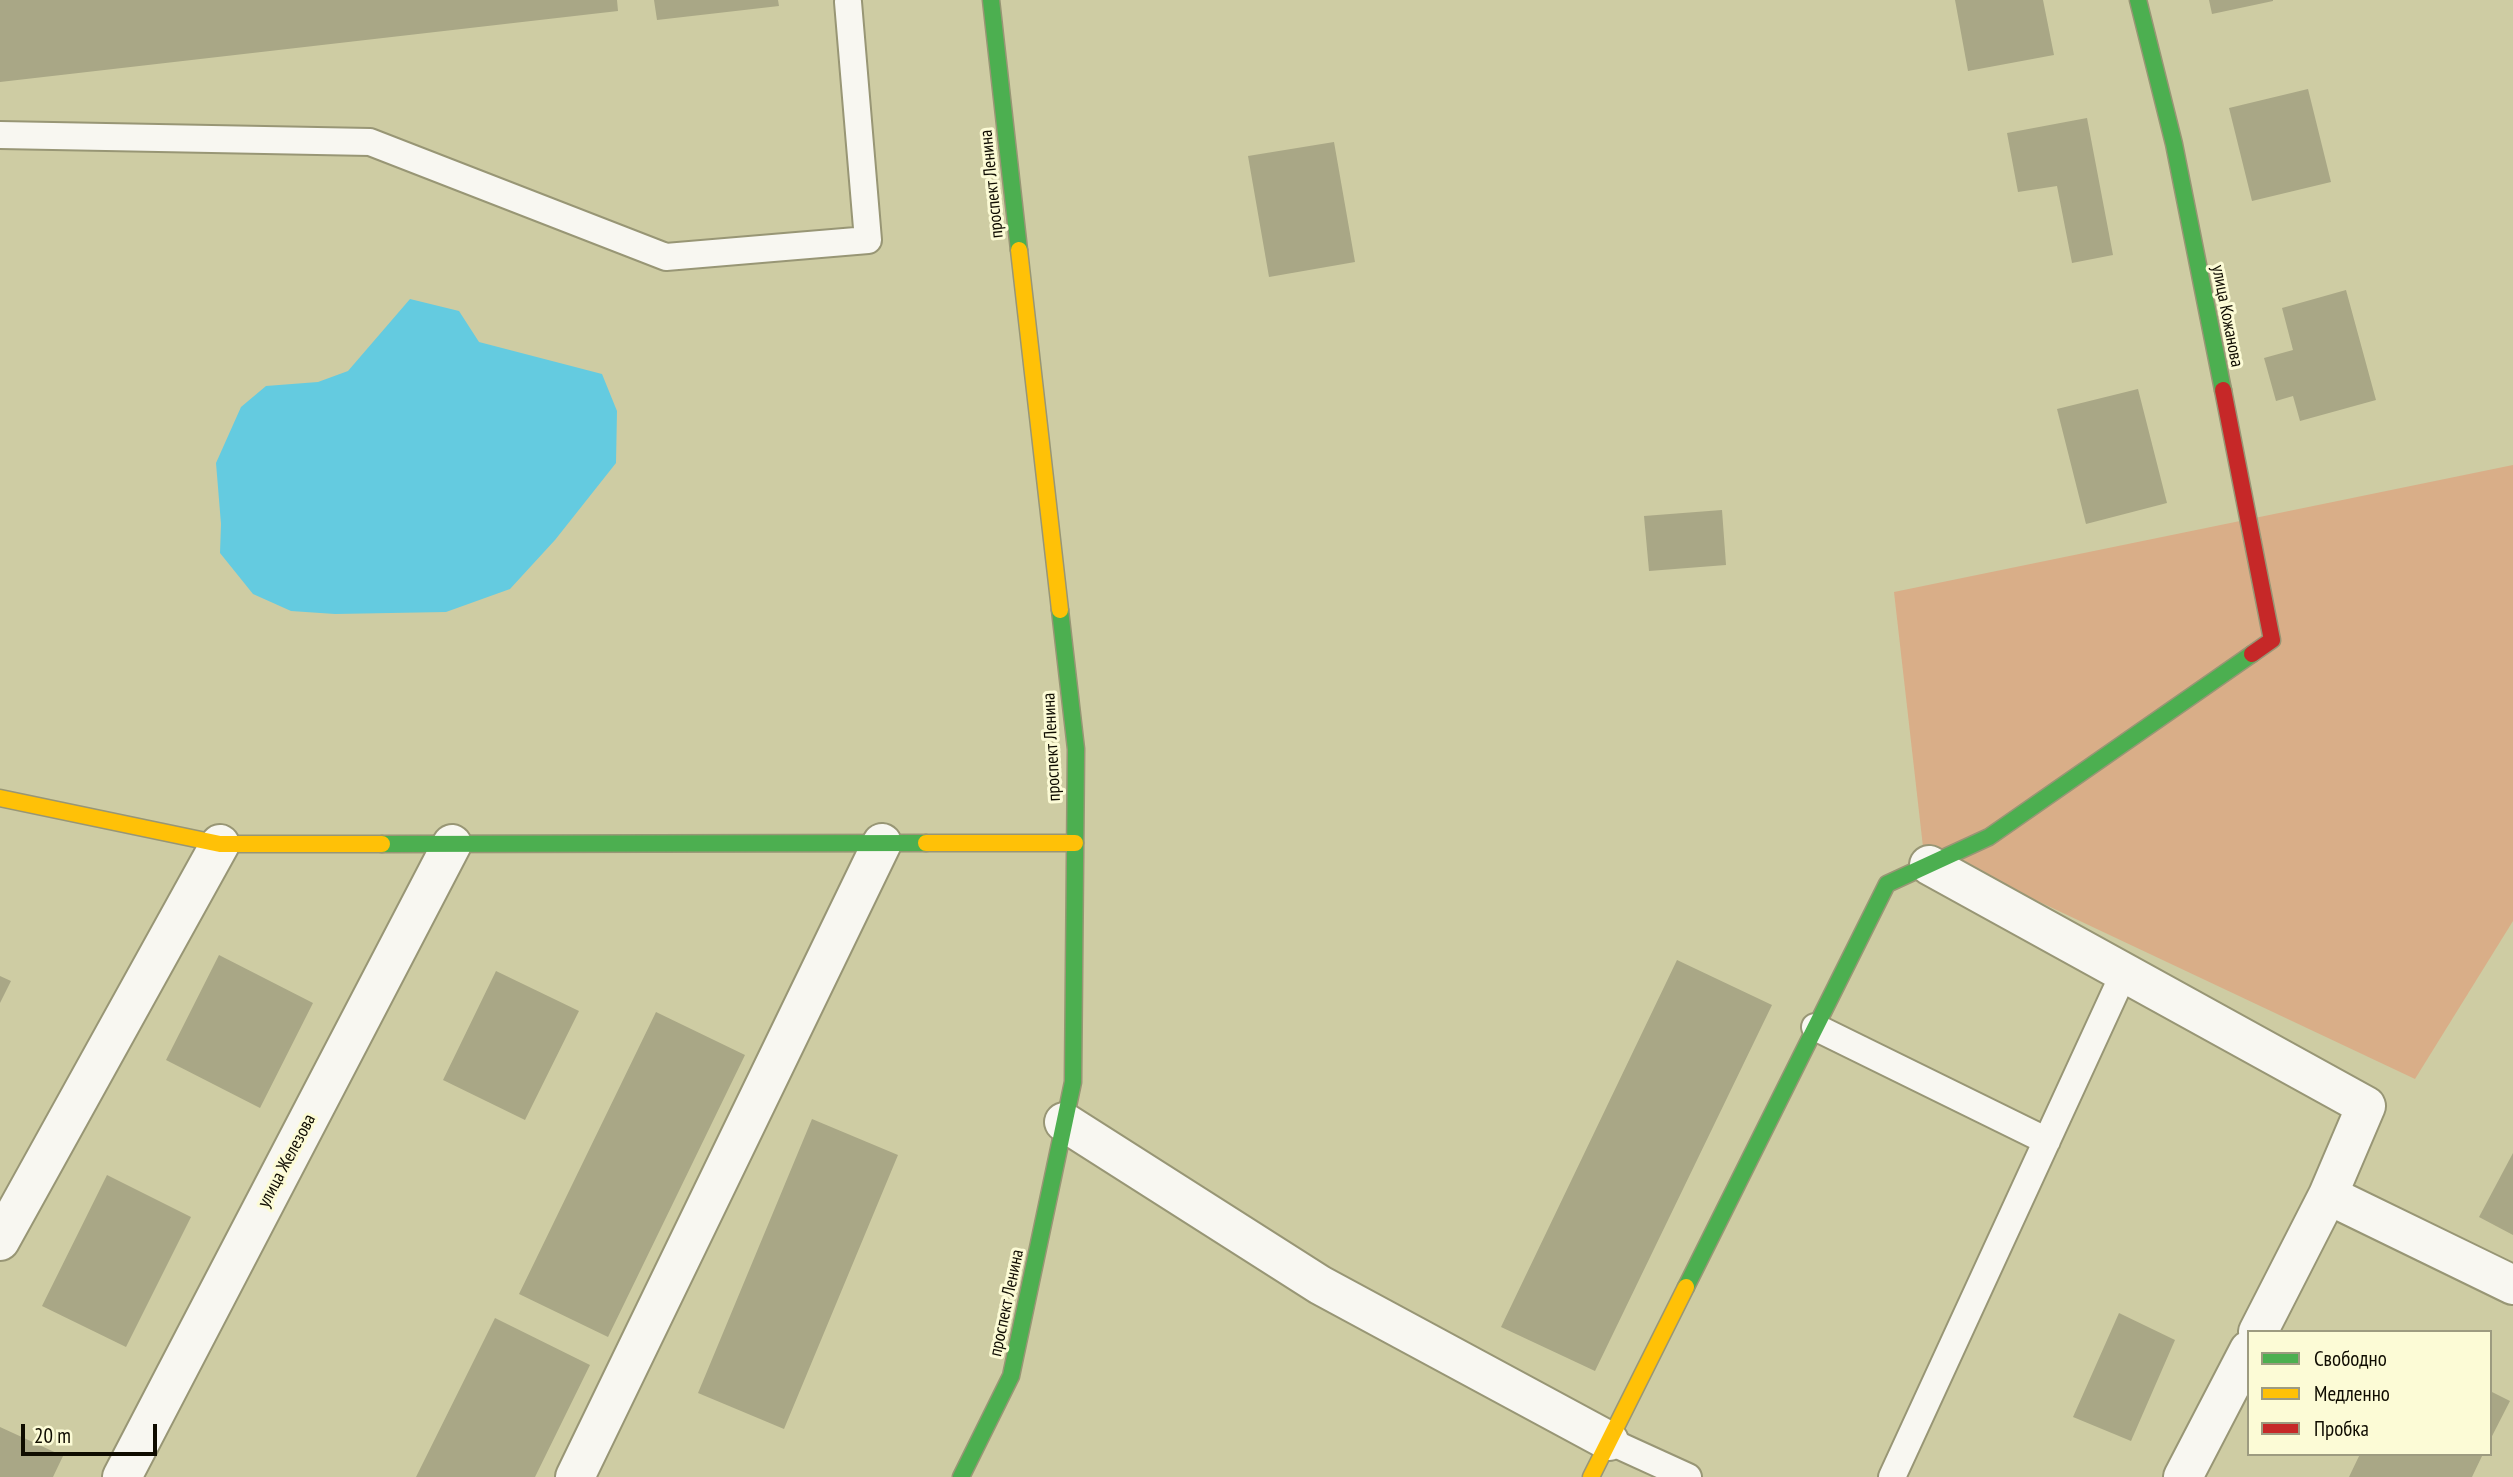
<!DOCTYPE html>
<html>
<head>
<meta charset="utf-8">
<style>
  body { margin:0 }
  #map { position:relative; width:2513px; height:1477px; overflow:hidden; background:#cecca3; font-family:"PT Sans Narrow",sans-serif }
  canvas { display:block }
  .legend { position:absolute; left:2247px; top:1330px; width:245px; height:126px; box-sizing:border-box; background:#fcfbd6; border:2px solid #9d9b80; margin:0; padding:9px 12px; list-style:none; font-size:21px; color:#0f0c00 }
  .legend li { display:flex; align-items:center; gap:14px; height:35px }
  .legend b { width:35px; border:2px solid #9d9b80 }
  .scale { position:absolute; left:21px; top:1424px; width:136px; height:32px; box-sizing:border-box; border:4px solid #0f0c00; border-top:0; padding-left:9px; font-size:21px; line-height:24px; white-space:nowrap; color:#0f0c00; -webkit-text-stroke:5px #fcfbd6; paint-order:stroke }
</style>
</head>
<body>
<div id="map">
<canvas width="2513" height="1477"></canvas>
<ul class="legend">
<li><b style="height:9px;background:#4caf50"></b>Свободно</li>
<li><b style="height:9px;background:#ffc107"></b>Медленно</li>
<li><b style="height:9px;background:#c62828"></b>Пробка</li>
</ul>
<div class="scale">20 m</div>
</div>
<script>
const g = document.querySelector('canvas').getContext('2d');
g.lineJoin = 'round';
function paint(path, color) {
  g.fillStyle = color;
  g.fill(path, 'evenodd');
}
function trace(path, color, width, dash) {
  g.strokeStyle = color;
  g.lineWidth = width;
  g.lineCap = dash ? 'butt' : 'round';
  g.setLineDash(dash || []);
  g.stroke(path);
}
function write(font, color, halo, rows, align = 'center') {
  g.font = font + ' "PT Sans Narrow",sans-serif';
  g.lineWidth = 6;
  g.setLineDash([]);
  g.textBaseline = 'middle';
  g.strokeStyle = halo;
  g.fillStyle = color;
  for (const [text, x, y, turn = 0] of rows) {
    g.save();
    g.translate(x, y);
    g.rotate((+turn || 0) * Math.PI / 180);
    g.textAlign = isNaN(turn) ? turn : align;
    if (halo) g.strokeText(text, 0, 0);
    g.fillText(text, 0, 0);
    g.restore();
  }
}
paint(new Path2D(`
  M2513,465V921L2415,1079L1923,847L1894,592Z`), '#d9ae88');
paint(new Path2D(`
  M410,299L459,311L479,342L602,374L617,411L616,463L555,540L510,589L446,612L335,614L291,611L253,594L220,553L221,524L216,463L241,407L266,386L318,382L348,371Z`), '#64cbe0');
paint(new Path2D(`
  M0,0H617L618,11L0,82Z
  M654,0H778L779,6L657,20Z
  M1955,0H2043L2054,55L1968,71Z
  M2209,0H2273V1L2212,14Z
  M2308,89L2331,182L2252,201L2229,108Z
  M2087,118L2113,255L2072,263L2057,186L2018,192L2007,133Z
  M1334,142L1355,262L1269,277L1248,156Z
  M2346,290L2376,400L2300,421L2293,396L2276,401L2264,358L2293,350L2282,308Z
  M2138,389L2167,503L2086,524L2057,409Z
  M1722,510L1726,565L1649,571L1644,516Z
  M219,955L313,1003L260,1108L166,1060Z
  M1677,960L1772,1005L1595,1371L1501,1327Z
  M496,971L579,1011L525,1120L443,1080Z
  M0,976L11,981L0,1003Z
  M656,1012L745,1055L608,1337L519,1294Z
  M812,1119L898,1155L784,1429L698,1393Z
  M2513,1153V1235L2479,1217Z
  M107,1175L191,1217L126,1347L42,1306Z
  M2119,1313L2175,1340L2131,1441L2073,1417Z
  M495,1318L590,1365L535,1477H416Z
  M2490,1391L2510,1401L2490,1440Z
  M0,1427L63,1456L53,1477H0Z
  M2360,1454H2483L2472,1477H2349Z`), '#a9a786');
const lane = new Path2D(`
  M0,135L370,142L666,257L868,240L848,2
  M1815,1027L2047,1141
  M1609,1441L1688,1477
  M1892,1477L2124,973`);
const street = new Path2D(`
  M1929,865L2366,1106L2328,1195L2258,1332
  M1064,1122L1320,1285L1609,1441
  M2328,1195L2513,1285
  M0,1241L220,844
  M122,1477L452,844
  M575,1477L882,843
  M2183,1477L2249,1350`);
const fast = new Path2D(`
  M991,0L1019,250
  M2138,0L2174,144L2223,390
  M382,844L926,843
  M1686,1287L1887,884L1989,837L2252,654
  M961,1477L1011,1376L1073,1082L1076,749L1060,610`);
const slow = new Path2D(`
  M1019,250L1060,610
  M0,798L220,844H382
  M926,843H1075
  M1591,1477L1686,1287`);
const jam = new Path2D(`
  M2223,390L2272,640L2252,654`);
trace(lane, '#989675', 30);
trace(street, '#989675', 42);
trace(fast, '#989675', 19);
trace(slow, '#989675', 19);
trace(jam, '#989675', 19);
trace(lane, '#f8f7f1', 26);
trace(street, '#f8f7f1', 38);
trace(fast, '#4caf50', 16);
trace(slow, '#ffc107', 16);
trace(jam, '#c62828', 16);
write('18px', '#0f0c00', '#fcfbd6', [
  ["проспект Ленина",992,184,-96],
  ["улица Кожанова",2227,316,79],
  ["проспект Ленина",1052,747,-93],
  ["улица Железова",287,1161,-62],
  ["проспект Ленина",1007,1303,-78]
]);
</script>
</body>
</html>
